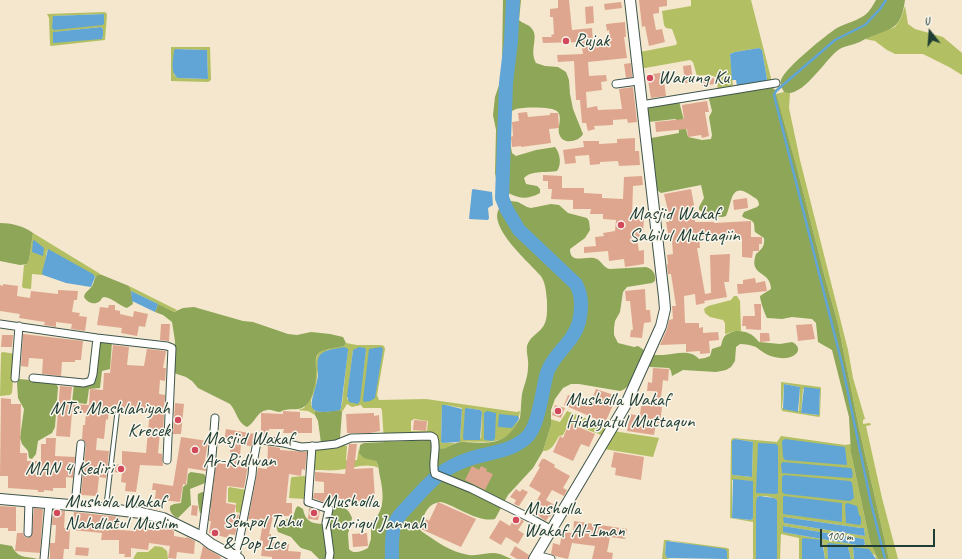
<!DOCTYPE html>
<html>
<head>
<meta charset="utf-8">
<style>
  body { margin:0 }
  #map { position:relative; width:962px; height:559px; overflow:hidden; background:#f4e7cd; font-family:Caveat,sans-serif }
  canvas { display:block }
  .north { position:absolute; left:910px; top:12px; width:40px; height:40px; -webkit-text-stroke:3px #fbf7ec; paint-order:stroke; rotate:343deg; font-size:11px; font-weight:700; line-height:16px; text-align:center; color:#1f3d34 }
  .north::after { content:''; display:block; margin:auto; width:14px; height:18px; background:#1f3d34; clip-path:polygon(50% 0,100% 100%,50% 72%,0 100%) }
  .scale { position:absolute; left:820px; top:529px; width:115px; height:18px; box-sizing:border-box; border:2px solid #1f3d34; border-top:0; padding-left:5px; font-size:12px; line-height:14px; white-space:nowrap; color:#1f3d34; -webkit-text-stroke:3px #fbf7ec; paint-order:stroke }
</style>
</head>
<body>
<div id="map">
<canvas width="962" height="559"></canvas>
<div class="north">U</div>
<div class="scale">100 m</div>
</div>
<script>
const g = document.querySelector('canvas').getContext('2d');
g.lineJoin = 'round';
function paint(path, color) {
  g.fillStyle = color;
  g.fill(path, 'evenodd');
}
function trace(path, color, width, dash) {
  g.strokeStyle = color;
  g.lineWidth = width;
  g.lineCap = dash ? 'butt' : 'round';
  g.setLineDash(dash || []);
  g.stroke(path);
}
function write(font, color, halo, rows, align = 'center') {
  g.font = font + ' Caveat,sans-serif';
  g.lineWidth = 3;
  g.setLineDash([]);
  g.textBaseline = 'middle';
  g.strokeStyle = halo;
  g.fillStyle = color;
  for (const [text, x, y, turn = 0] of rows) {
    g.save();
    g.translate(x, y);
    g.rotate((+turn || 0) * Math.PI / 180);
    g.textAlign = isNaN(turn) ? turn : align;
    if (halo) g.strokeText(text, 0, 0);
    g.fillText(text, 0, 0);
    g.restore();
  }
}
paint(new Path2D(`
  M691,0H751L771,78V81L718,90C717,87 718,83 717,80C715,73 703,76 697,76L693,62L690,60L645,68L642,67L640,52L676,45L677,43L672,29L666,28L664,25L662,11L691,6ZM759,48L762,50L767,79L765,81L733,87L730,54L735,52Z
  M905,6L908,24L915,29L943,37L962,53V75L949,67L923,54H895L887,50L875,41L865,39L895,27L901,18Z
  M105,12L107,14L105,40L51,46L50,45L49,18L47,14ZM103,14H104V23L53,16ZM101,27L103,29V38L55,32Z
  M171,47H210L211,80L208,82L171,81ZM175,49L207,50L208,79L178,78L174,75Z
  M784,92L790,93L789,108L800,160L848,350L853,378L865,419L863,420V424L870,423L871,425L866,426L882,498L898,559H889L859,428L838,324L825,278L797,168L776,94Z
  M33,233L102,275L95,277L47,250L43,275L32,274L31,289L23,288L22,286L24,265L27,264L29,260Z
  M129,286L177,310L174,312L131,291Z
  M734,296H737L740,301L741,331H735L725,334V323L723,320L710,317L705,313L704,309L708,306L731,300Z
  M346,343L357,345H381L384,346L385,349L377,395L379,400L426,399L517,412L520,411C519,418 517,422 514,428C502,449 477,439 459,442L460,440L462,408L446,405L442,406L441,439V442L443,443H455C444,450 436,453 429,440L384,442L382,411L381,408H363L361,405L352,407L347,404L342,412L340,410L342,404L348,349L327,350L318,369L316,387L311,400V405L315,411V415L308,411L298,410L304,408C308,400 312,393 314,385C317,376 313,357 320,352C326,347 336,348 344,346ZM353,350H366L359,403L347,399ZM467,408L480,410L482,412L481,439ZM414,419L428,421L427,431H411V421Z
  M3,352L15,354L12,393L10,395L0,396L1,353Z
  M781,382L820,387L821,388L820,416L819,417L782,411L781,407ZM784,384L800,387L799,411L782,408ZM803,389H820L819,415L801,413Z
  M567,411L608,427L604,436L569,423L563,435L559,436C555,443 552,451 543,451L551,425L550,419L560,422Z
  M613,431L659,438L653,457L604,449Z
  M781,436L845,445L851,444V453L870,542L878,559H876L875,555L853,549L854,559H851L848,547L827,544L828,559H825L823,543L802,540V559H799V538L781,534L780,559H777V500C772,496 762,495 757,497L756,559H753V522L730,518L731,440L733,438L777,442ZM735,439L753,442L752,477L733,475L732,474V441ZM732,480L753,481V518L751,520L732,518ZM784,517L861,528H864L865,536L784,523ZM783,526L864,539L865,545L863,546L787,533L784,532Z
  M343,445L347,446L346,460L347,461L357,460L359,448C360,459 368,457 376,461L379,468C365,462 352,469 338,470C330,471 322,470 315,470L314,450L338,448Z
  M304,476L306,477L305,499L289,498L291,478L292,477Z
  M229,487L246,490L241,513L236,512V503L228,502V489Z
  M664,540H667L727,548L729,549V559H727V551L671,541L666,542L665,554L667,558L670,559H662Z
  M155,546L162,547L167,551L168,559H133L137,552H148Z`), '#b2bf62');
paint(new Path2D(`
  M503,0H521L519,20C523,24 529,24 532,29C539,37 529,50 536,63L545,66L558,67L566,72L569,80L570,94L573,109L583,134C580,141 564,145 560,136C556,129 563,119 558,112C554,106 522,107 516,109C514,110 512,111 510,112L508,129L512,153L516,156L536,150L555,147C560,153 562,164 557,171C548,173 531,170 524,178L526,184L537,186L540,189V193C522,203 513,195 498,188L495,173L496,130L493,115L495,97L500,82L502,64Z
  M876,0H905C901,30 892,28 868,38C864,39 861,42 857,43C850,46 843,46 837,51C825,60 801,100 784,92C782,88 780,85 781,80C785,68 826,35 837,28C846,23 857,21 865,15C870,11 873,5 876,0Z
  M771,86L775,90L797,168L825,278L838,324L859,428L889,559H878L870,542L851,453L849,417L832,350L818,342L816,323L812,319L792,317L782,319L767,318C765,315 760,300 760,296L771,289C771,270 748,277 756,254C762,249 765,246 764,238L755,232C754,229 755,224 753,222C750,218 745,220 742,216L744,212L757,207L759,205C759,198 754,198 749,194C730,182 732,204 726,216C720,218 718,217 713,213H704L699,210V207L704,198L701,185L661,193L657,190L651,138L679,133L678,121L675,119L648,122L646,106L679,101L688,137L702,140L711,139L712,135L709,117L712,111L709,99L710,98Z
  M511,201L518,202L527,207L531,208L551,204L559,205L568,213L587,218L589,221L590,230L585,238L570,249C570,266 587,254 597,259C602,262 604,268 610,269L646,267C653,269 656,274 655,281L652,283L627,287L623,292L620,312L615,321L614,328V335L618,343L634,347L638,346L644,350V352C639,362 632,389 620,391L579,384H571L563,388L555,399L551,410V425L543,451L533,468L508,495L495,519C478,523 457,506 441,502C427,503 423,516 420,529L421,531C436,541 450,552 469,555C477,556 486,553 494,553C500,553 506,557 512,559H319L311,551L301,548L298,545L291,537L278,532L276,526L285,520L293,517L296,508L298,506L303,509C305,521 312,524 323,524L329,509C340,505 348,506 352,518L348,534L349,549C354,555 362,551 368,548L371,539V523C385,511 384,495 380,477C379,473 379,469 378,465L376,461L364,458L359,453L360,445L364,443L429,440L430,441L433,447C447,453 451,441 464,442C485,443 503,446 515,426C516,423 519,421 520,418C521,410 521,402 522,394C524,385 528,377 528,367C529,360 526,353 527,346C529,338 537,334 542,328C548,321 547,310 547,301C546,293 546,282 540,275C529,262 471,213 511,201Z
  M0,223C11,223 24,226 33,233L29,260L27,264L20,265L0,261Z
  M98,275H102L129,286L131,291L133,304L127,308C120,306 111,297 104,297C101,298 102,299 100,301C94,306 87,302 84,297C85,291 89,291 92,286C95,282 93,278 98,275Z
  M158,304L174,312L183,308L194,307L243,321L253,322L288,334L297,335L311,332L330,334L343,337L346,343L344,346C337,348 327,348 320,352C313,357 317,367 316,375C316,383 312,401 305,406C299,411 292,408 285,410C283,410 281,412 279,412C275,412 271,409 267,410C256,412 256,422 247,427C237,422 237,412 230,404L198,388L192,381L186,377L174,373L175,341L172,322L163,315L155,312Z
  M735,331C746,331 752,333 759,342L780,344L792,342C799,345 801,352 793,356C785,360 774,358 766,354C762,352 759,349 756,347C751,345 745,344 740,344L736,347L735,361L731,367L726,370L716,372L683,370L672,376L671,371L669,368L650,367L648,365L653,355C656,355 659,355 663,355C675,355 689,348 699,359L705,358L710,356L712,349L721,346C724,335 724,335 735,331Z
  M98,342H112L110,369L102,371L100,388L89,389L87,403L86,404L72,402L74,384H90Z
  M19,379L42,381L56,384L58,387L55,427L52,433L38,441L36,454L32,459L29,458L28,451L22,444L20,438L24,409L18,398L17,383Z
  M340,410L342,412L340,439L338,441L321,443L318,421L315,415V411L323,412Z
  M191,472L204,474L206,477L205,483L190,489L191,505L178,518C173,516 169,512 170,506L174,504L181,503L183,487L187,484L188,474Z
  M202,492L206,493L212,499L211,507L203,515L200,513C199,509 197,497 198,494Z
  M0,544L12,546C18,559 26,556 38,559H0Z`), '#8da658');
paint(new Path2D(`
  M104,14V23L103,25L54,30L52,28L53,16Z
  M101,27L103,29V36L102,39L53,43V32Z
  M759,48L762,50L767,79L766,81L737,86L736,80H732L730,54L735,52Z
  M175,49L207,50L208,79L178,78C170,73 173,60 174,51Z
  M473,189L492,192L493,205L488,208L489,218L488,220L469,219L472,190Z
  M34,240L44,248L43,256L32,252L33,241Z
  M48,249L93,274L95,277L91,287L66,283L43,275L42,273Z
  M131,291L158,304L155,312L132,301Z
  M344,347L348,349V351L341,408L340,410C298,418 314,401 318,376C318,369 316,360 320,355C325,349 337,349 344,347Z
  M359,347L365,348L366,350L360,401L358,404L349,402L347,396L353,350Z
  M381,347L383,349L375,398L370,401L364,402L363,400L369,349Z
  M784,384L800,387L798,412L783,409Z
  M804,387L820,389L819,415L801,413Z
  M442,405H446L462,409L460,441L459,442L443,443L441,442Z
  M467,408L480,410L482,412L480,440H464L463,438L465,409Z
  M487,411L496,413V414L495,438L493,441L485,440L484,439V413Z
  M499,414L518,416L519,419L512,428L499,427L498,426Z
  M735,439L753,442L752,477L733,475L732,474V441Z
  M785,439L845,447L847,465L785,460L783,457L782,441Z
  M758,443L776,444L778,446V493L776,494L756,493Z
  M783,462L850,468C853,469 853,475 852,478H849L782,473L781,464Z
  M784,475L850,481L852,483L854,498L850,501L785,494L782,492V477Z
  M733,479L753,481V518L751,520L732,518Z
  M760,496L774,498L777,500V559H756V502L757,497Z
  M784,496L842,503V522L783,514V497Z
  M847,503L857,506L859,515L861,517V524L860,525L846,523L845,505Z
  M784,517L861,528H864L865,536L784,523L783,518Z
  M783,526L864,539L865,544L863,546L787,533L783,532Z
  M803,538L822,540L825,559H802V540Z
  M667,541L725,549L727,551V559L667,558L665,554L666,542Z
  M829,543L847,545L848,547L851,559H828L827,544Z
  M853,547L869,549L876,559H854Z`), '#60a5d5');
trace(new Path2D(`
  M885,559L871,503L842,364L774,95L776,91L835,40L865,25L880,9L886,0`), '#60a5d5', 2.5);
trace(new Path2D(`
  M392,559C392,547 391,534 395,523C398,515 405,510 410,504C431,481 441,468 472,458C491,452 510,452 526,438C539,427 542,390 547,373C553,354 574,342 579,322C582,309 582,295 576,284L519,230L507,210L502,198L506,83L511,41L513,0`), '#60a5d5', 14);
paint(new Path2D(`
  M558,0H569L572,30L592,28L593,44L610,42L609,30L607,31L606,24L625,22L626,37H624L627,58L588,62L589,76L606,75L607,81L601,82L602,90L586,92L587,108L597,106L598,110L622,109L619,89L633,87L637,122L628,123L627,119L613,120V125L594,126L595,129L588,131L586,123H582L580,100H576L574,61L558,62L557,55L583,54L581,42L543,43L542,37H552L551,35L554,34L553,17H550V9L558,8Z
  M639,0H667V6L659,7V13L653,14L656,30L662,29L665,42L649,46L645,26L642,27Z
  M621,2L622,8L605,10L604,4Z
  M593,6L594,23L586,24L585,7Z
  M631,63L632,77L626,78L624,64Z
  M691,65L693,82L685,83L683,66Z
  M666,72L667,80L664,81L666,96L651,98L647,75Z
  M714,78L715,84L702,86L701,79Z
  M707,101L709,112H705L709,136L702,138L701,135L688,137L687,129L656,132L655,122L684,119L682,105Z
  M527,112L528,117L550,115V113H558L559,128L549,129L551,143L521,147V146L512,147L511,137L513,136L512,122L519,121L518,113Z
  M635,138V151H639L640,165L619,166L618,161L600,162V164L590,165L589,155L575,156L576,163L565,164L563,150L584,147L583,141H599V144L617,143V139Z
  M543,175L562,176V188H584V193L602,194V198L623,199L624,177L642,176L643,185L633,186L632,218L644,219L643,232H639L641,238L637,239L639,251L644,250V264L625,267L624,259L609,261L608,251L584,253V247L596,246L595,237L604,236L603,233L615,231L616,220L603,219V214H590L591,209H573V200L551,199L552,189H548V181H543Z
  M691,189L696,215H695V222H714V223L751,221V237H762V244H759V251H753L752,258L742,257V239L723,240L722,234L699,237L700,248H697L705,294L711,293L710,255L730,254L729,282H724L727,297L704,301L705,303L696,305L695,294L684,296L685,323H699V328L703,327V333L718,332L719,340L709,341L710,353L700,354V351L686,352V344L660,345L667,329L669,320L673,319L672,306H676L671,274H668L667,265L668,264L667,255L673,254L672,241L669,242L668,233L666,222H669V215L664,194Z
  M747,198L748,208L734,210L733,200Z
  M755,278L756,283L765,281L767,291L738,294L737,284H743V280Z
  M3,284L18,286L17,296L30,298L31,291L58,294V290L78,291L77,300H74L72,312L80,313L79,316L87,317L85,331L71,329L72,324L56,322V327L44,325L45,322L19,318L20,314L0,311V285L3,286Z
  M645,289L646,310H650L651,322L644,323L642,338L630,337L631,330H633L630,301H626L625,291Z
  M754,304H761V330L746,329V326H742L743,316H755Z
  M109,305H115V310L120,311V314L133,317L134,311L148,314L145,327L139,326L137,336L121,333L122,328L97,325L100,307L108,308Z
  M161,324H170L169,341L160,340Z
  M812,324L815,339L798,341L796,325Z
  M760,333H769L770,341L760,342Z
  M23,334L83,341L81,360H75V362H62L61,376L42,374L43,359L29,358L28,367L21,366Z
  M2,335H13L12,347H1Z
  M113,345L129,347L127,365L144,366L147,349L166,351L163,368H166L165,381L160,380L159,394L165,395L163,433H160L158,453L162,454L163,466L140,465L136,492L125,491L126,483L121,482L122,473L113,472L114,464L122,465V451L146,453L150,410L109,407L108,420L106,419L104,439L97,438L96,450L109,451L106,478L99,477L97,496L81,495L86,444L85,442L82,439L83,425H85L86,413L72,412L70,437L56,436L60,386L72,387L70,404L89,405L90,389L103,390L104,373H110Z
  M653,368L669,369L668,381L663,380L660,407H662L660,424L656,423L654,435L627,431L630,414L640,416L641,406H652L654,391H647L648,382L652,383Z
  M596,389L617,396L605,423L564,405L568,395L590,404Z
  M1,398L11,399V404H21L20,453H27V461H41V444H46V438H56L55,456L75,457L73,478L66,477V488H53V491L44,490V492H38V490L8,488V476H0Z
  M175,403L184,404L181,434H173Z
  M555,405L565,408L561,418L552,415Z
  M283,411L300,412V418H312V433H283L284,429H269V435H261V413L283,414Z
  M374,413V416L379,415L380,431L370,433H347L346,414Z
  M414,420L427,421L426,431L413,430Z
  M569,423L595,434L589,447L581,444L573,461L553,452L560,436L563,438Z
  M226,429L255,434L251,446L241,445L239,465H248L244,488L227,486L226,503L236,505L234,514L239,515L235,535L229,534L228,538L209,533L211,521H209L216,463L229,464L231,443L224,442Z
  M181,437L208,441L205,460H207L206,471L188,468L186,485L183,484L180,502L155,499L156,490H152L153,483L173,486Z
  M349,444H357L354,469L373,468L375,500L341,503H326L313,498L314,493H324V482L315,481V472L345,474Z
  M268,446L280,448V450L307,452L305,470L302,469L301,476L289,474L286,503H292V516H273L269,534H271V542L289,544L288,551L301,552L300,559H272V557L261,556L263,541L260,540L263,522L248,519L258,468L267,469Z
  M614,452L644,457L641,480L615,475L616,468L611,467Z
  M542,459H545L555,465L554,467L570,476L563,488L567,490L564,496L552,490L546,500L558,507L553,514L552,513L550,517L549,516L546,521L540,517V516L531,511L541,493L529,486L540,467L538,466Z
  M472,466L479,470L481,466L487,469L486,471L493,474L485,490L465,480Z
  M516,489L520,492L522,489L528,492L519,506L514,504L516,500L510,497Z
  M438,502L476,519L461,547L421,529L426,519L429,521Z
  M192,505L198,506L197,516L191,515Z
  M0,506L16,507V531H8V528H0Z
  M34,508L43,509L40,553L15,551L17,533H23L24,536L27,538L32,535Z
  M309,508L320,511L318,520L308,519Z
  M53,510L65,511L64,528L70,529L69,549H64L63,559H50V543H55L56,525H52Z
  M74,512L120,517L119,530L136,531L137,525L160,528L161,524L174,531V536L186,538L187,537L195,541L194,554L177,552L176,559L168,558L170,546L149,543L148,550L131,548V557H124L125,554H119V540H101L102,533L72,530Z
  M515,516L524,521L518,530L524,534L518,544L506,537L501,545L489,538L500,520L510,526Z
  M574,521L627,529L625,539L610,537L607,552L613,553L612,559H592L595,546L572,543L568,559L555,556L551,554L553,543L560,545L562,532L573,533Z
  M367,533L368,546L353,547L352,534Z
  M203,546L221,557L220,559H200Z
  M515,546L529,555L528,559H517L510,555Z
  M76,547L89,548L88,556L75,555Z`), '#dea68e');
const lane = new Path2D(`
  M106,507L117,414`);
const street = new Path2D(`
  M616,84L638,81
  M641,105L776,83
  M0,324L97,338L167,346L172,348L167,460
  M15,378L19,326
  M33,378L84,383L91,381L93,374L97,338
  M312,446L308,502L329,509L326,523L330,553L329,559
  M75,505L81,444
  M28,533L29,501
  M202,537L211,469L215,418
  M536,555L551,559
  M236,557L252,475L253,463L257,442L262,440L284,443L301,447L319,446L336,444L351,438L431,436L434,438C438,449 431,463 435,474L472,489L532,519L552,530
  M44,559L49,503`);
const secondary = new Path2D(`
  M0,499L93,507L141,513L163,518L202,537L211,544L239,559
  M534,559L625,406L661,326L665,309L664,297L630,0`);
trace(lane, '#3f564b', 5.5);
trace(street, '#3f564b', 9);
trace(secondary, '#3f564b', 12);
trace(lane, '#fff', 3.5);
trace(street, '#fff', 7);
trace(secondary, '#fff', 10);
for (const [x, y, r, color] of [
  [566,41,4,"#d1495b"],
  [650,78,4,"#d1495b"],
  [621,225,4,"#d1495b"],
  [558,411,4,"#d1495b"],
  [178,420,4,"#d1495b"],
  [195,450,4,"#d1495b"],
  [121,469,4,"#d1495b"],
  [57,513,4,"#d1495b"],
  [314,513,4,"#d1495b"],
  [516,520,4,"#d1495b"],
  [215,533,4,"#d1495b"]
]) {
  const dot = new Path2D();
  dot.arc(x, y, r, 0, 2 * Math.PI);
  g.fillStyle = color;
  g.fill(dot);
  trace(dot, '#fbf7ec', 1.5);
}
write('19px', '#1f3d34', '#fbf7ec', [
  ["Rujak",574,41],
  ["Warung Ku",658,78],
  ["Masjid Wakaf",629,214],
  ["Sabilul Muttaqiin",629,236],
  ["Musholla Wakaf",566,400],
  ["Hidayatul Muttaqun",566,422],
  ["MTs. Mashlahiyah",170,409,"right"],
  ["Krecek",170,431,"right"],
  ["Masjid Wakaf",203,439],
  ["Ar-Ridlwan",203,461],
  ["MAN 4 Kediri",113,469,"right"],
  ["Mushola Wakaf",65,502],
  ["Nahdlatul Muslim",65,524],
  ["Musholla",322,502],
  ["Thoriqul Jannah",322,524],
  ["Musholla",524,509],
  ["Wakaf Al-Iman",524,531],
  ["Sempol Tahu",223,522],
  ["& Pop Ice",223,544]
], 'left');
</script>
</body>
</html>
